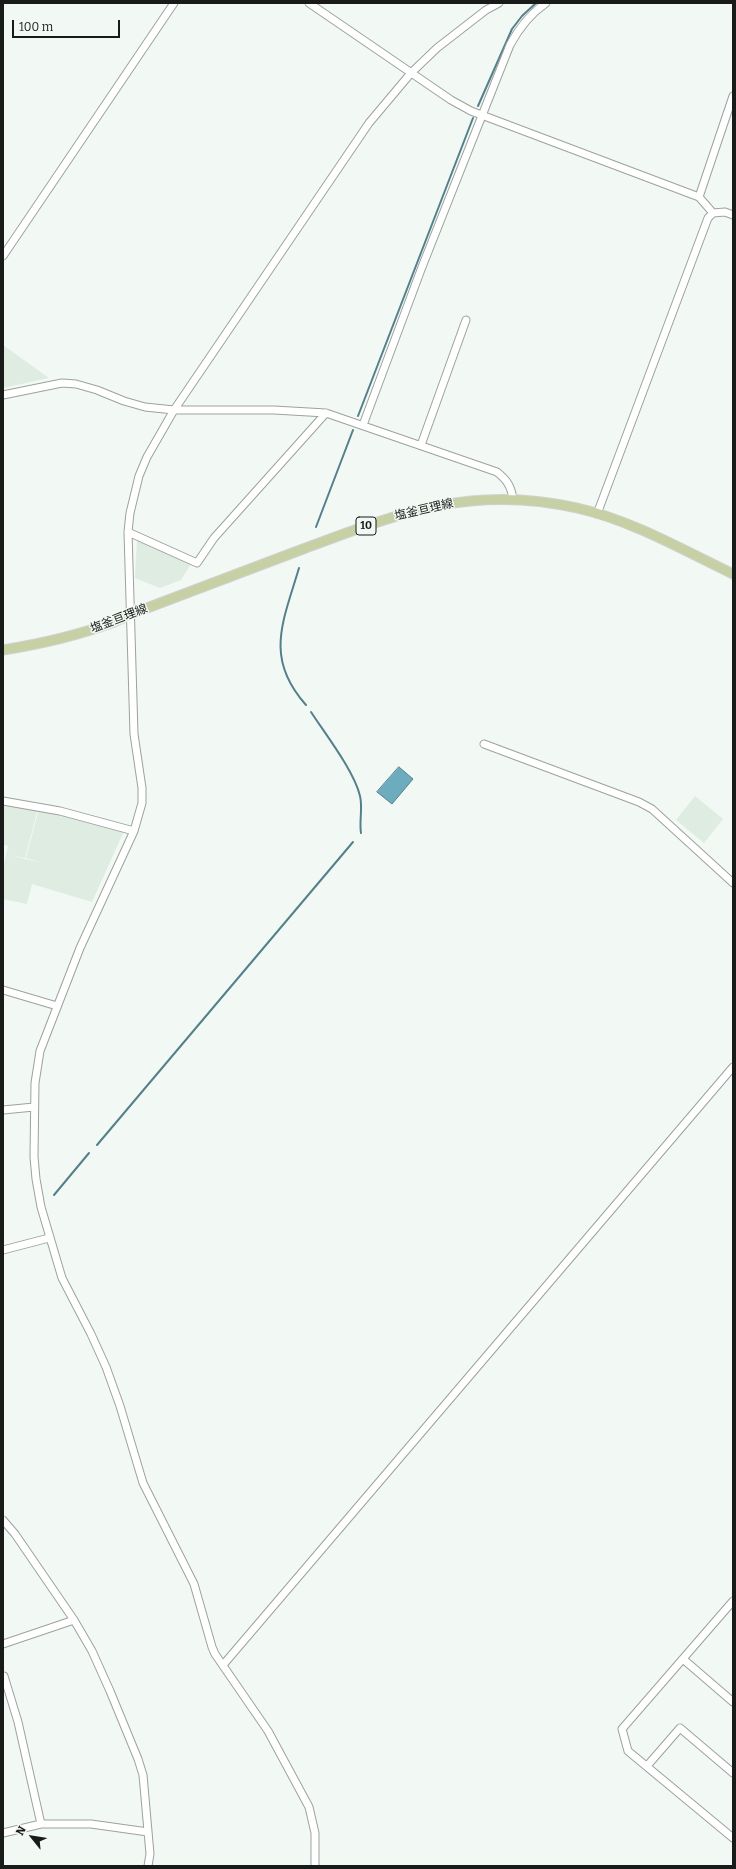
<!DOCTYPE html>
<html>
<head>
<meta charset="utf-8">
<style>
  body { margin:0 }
  #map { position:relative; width:736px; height:1869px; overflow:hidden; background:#f2f8f3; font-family:Bitter,serif }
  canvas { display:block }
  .frame { position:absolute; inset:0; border:4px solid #181b19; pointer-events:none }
  .north { position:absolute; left:12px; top:1817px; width:40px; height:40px; -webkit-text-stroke:3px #f2f8f3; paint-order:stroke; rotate:300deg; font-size:11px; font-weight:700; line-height:16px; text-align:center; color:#181b19 }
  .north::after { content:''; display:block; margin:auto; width:14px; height:18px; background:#181b19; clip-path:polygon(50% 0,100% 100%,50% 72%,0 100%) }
  .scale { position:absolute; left:12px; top:20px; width:108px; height:18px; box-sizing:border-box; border:2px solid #181b19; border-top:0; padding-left:5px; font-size:12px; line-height:14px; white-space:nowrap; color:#181b19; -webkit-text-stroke:3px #f2f8f3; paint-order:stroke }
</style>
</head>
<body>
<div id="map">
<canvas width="736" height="1869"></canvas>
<div class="frame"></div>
<div class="north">N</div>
<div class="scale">100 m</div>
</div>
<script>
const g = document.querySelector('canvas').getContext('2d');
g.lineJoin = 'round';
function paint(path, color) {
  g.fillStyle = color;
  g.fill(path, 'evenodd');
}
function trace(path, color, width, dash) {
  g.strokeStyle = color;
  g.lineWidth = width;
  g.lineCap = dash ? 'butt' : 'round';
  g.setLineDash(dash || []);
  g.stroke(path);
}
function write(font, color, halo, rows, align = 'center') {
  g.font = font + ' Bitter,"Noto Sans JP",serif';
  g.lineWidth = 3;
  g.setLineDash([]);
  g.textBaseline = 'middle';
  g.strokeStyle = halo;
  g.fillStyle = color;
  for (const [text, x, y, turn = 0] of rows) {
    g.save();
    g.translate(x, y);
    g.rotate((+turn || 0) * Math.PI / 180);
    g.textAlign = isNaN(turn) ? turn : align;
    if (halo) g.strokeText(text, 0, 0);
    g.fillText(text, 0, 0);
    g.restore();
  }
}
paint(new Path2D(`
  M3,345L49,378L3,388Z
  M137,539L191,564L181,580L160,588L135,578Z
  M695,796L723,819L704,843L676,820Z
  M3,803L38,809L25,858L9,855L42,863L26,858L39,809L124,831L92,902L32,884L27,904L3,899V868L8,846L3,844Z`), '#dfece2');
const water = new Path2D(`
  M399,767L413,779L392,804L377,792Z`);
paint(water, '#6dacbe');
trace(water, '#54808c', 1);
trace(new Path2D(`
  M478,106L512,29L522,16L536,3
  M358,416L473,118
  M316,527L353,430
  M299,568C283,622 264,658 306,705
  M311,712C326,735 354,771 360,796C363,808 359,821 361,833
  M97,1145L353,842
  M54,1195L89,1153`), '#54808c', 2);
const minor = new Path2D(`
  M309,3L451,100L471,111L699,197L713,213
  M699,197L733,96
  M3,256L174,3
  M3,395L62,383L76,384L97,390L124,401L145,407L174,410H274L326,413L497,472C507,480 511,486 513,499
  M363,425L422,267L510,45C519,28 530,14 546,3
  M421,445L466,320
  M597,514L708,218L713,213L725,212L733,215
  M128,532L197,563L214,538L326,413
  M484,744L639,802L652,809L733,883
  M3,801L60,811L134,831
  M3,990L57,1006
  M3,1110L34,1107
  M3,1250L49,1238
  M3,1520L15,1534L74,1620L92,1651L110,1691L138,1759L143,1775L150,1854L148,1866
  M733,1601L622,1729L628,1751L733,1838
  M3,1644L74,1620
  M683,1659L733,1702
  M223,1665L733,1067
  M4,1676L18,1722L41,1824
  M647,1766L680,1728L733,1773
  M3,1833L41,1824H91L148,1832
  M315,1866V1833L309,1807L268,1731L215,1654L212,1647L194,1584L143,1483L120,1406L106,1367L91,1334L62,1278L41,1207L36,1179L34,1157L35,1083L40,1051L80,948L134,831L142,803V788L134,734L128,532L130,513L139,476L147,457L174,410L369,123L411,73L437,48L486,10L499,3`);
const major = new Path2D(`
  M3,650C40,644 76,636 111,623C124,618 135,612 147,608C199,588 251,569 303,549C399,513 472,484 577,508C631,520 683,550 733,574`);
trace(minor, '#9ca29d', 9);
trace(major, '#d1d1d1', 11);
trace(minor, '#fff', 7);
trace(major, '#c7d0a5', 9);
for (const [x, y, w] of [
  [366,526,20]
]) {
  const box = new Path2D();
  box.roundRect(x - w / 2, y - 9, w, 18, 3);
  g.fillStyle = '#f2f8f3';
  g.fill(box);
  trace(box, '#181b19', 1);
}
write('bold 11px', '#181b19', null, [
  ["10",366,526]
]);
write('12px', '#181b19', '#f2f8f3', [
  ["塩釜亘理線",424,510,-13],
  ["塩釜亘理線",119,619,-21]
]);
</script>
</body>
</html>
